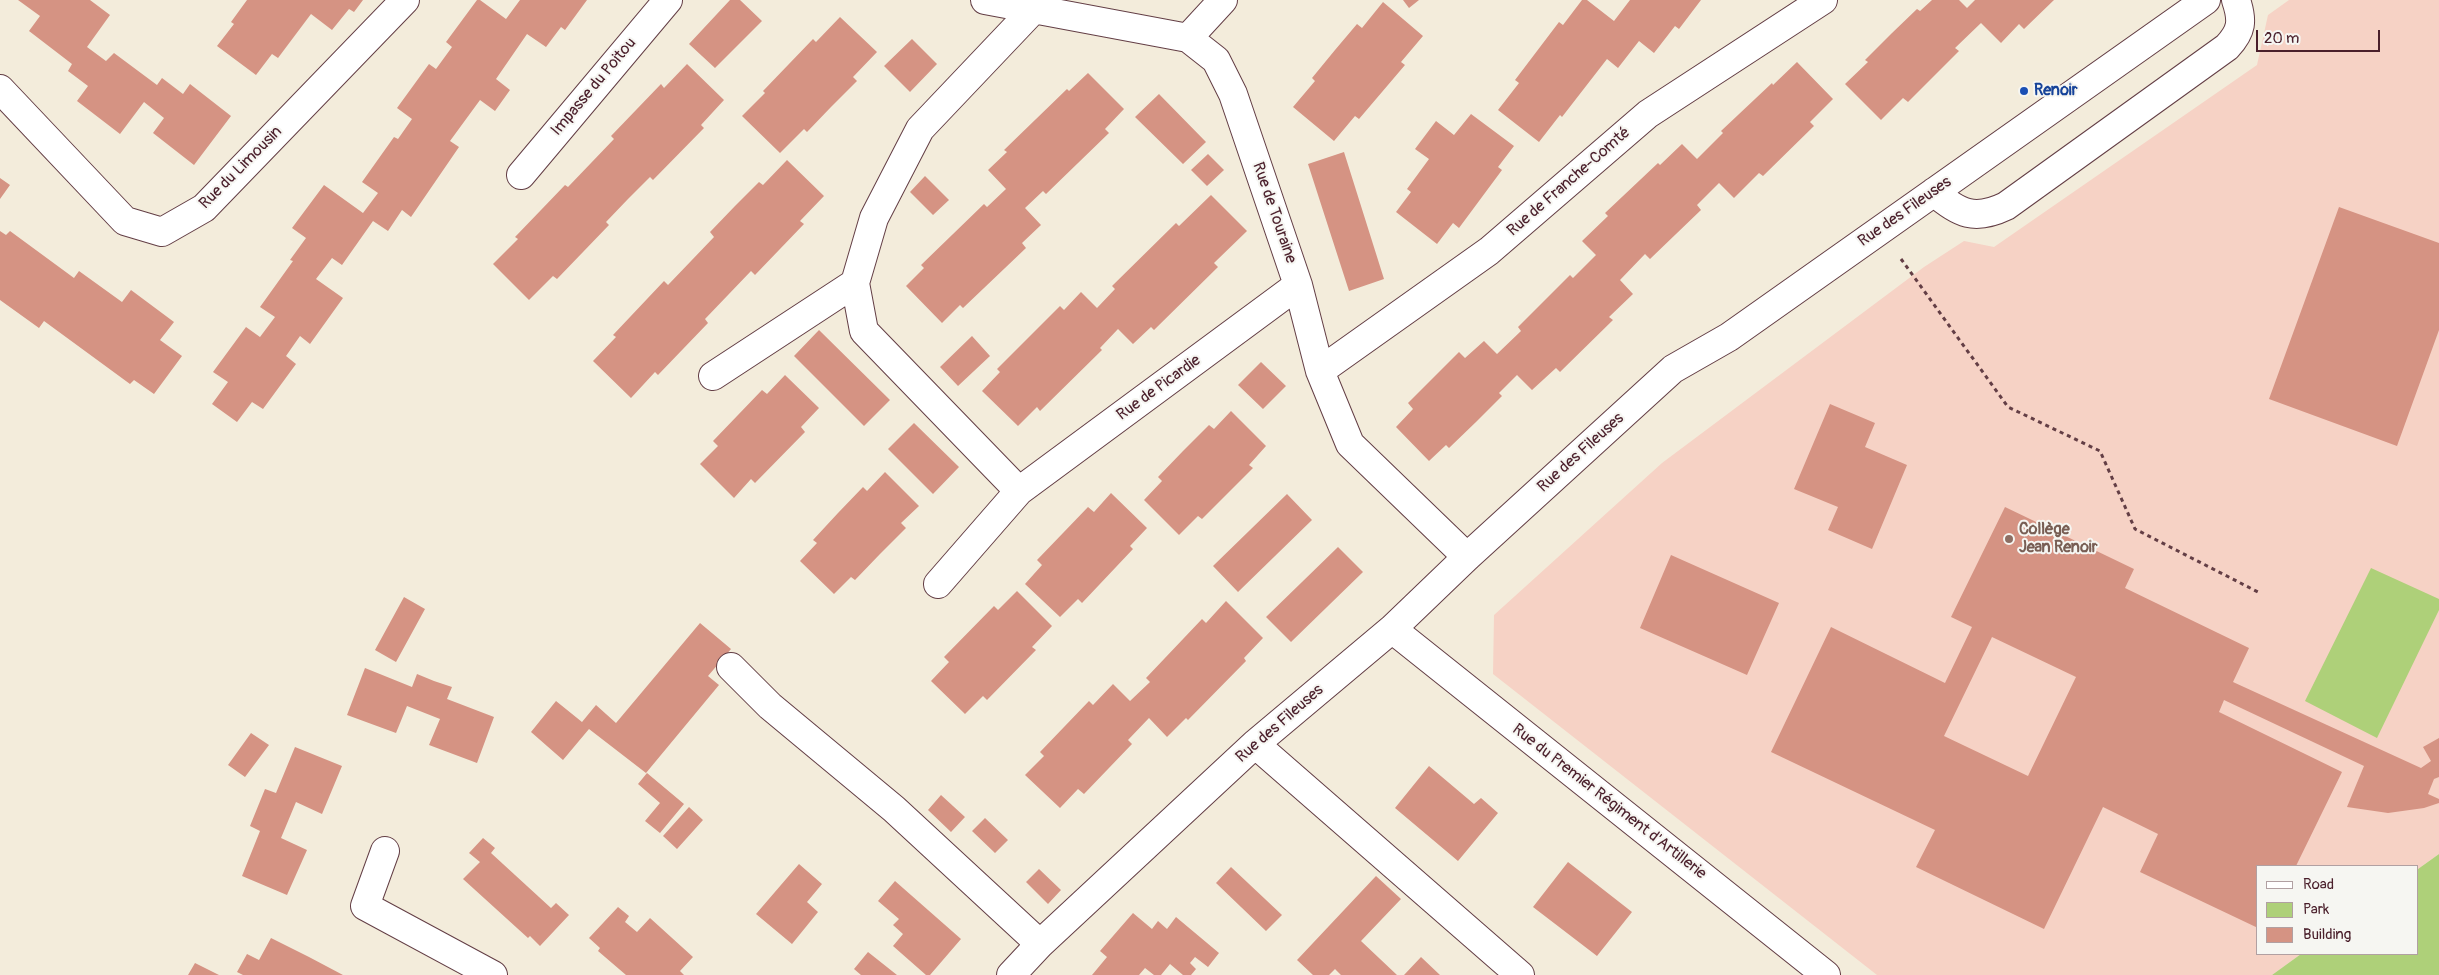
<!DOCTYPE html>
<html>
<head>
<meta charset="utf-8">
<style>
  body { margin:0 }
  #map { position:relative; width:2439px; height:975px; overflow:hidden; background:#f3ecdb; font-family:Pangolin,sans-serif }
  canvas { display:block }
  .legend { position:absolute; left:2256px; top:865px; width:162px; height:90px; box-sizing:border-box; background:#f6f6f2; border:1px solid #b1a0a2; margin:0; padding:6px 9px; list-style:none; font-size:15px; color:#4a1f2b }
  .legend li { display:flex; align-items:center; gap:10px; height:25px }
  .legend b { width:25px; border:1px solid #b1a0a2 }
  .scale { position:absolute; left:2256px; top:30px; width:124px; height:22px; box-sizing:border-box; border:2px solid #4a1f2b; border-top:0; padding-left:6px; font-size:15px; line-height:18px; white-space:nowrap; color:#4a1f2b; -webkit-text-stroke:4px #f6f6f2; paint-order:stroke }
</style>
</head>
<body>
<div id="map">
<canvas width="2439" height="975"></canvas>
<ul class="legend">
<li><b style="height:6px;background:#fff"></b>Road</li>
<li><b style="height:14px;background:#aed079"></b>Park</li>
<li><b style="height:14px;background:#d59383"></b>Building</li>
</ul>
<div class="scale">20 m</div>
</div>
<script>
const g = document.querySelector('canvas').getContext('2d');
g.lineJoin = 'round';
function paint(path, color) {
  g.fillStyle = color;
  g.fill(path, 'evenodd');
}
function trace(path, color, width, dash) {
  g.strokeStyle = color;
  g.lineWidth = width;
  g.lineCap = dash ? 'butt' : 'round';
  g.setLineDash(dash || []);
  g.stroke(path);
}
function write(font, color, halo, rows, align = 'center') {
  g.font = font + ' Pangolin,sans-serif';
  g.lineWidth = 4;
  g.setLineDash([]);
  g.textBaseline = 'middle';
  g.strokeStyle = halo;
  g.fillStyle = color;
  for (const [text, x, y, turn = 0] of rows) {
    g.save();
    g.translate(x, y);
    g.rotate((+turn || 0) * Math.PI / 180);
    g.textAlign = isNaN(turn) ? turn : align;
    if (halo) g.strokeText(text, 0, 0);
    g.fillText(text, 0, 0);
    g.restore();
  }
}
paint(new Path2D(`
  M2289,0H2439V854L2418,869V866H2258V954H2301L2272,975H1877L1493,674L1494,615L1662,463L1924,267L1964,241L1994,247L2257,65L2268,15Z`), '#f6d2c5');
paint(new Path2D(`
  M2371,568L2439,599V610L2377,738L2305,701Z
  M2439,854V975H2272L2301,954H2418V869Z`), '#aed079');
paint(new Path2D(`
  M18,0H90L110,15L87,47L106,61L114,53L157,85L162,78L183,94L190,84L231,116L194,165L153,133L164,118L144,102L120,134L77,101L88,86L68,71L72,64L29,31L40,16Z
  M247,0H363L354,12L349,9L332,30L311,14L278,58L272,54L256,75L217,46L234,24L231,22Z
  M477,0H480L506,19L520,0H587L565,30L561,27L546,47L527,34L496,79L510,90L495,111L480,100L450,141L459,147L411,217L402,210L388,231L373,221L342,265L332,258L316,279L343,298L310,344L300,336L286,356L296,364L263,409L252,402L237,422L212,404L228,382L213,372L246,327L260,337L275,317L260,307L293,261L290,260L306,238L292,228L324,185L363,213L378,193L362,182L394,137L398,139L412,119L397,108L429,64L436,69L452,47L446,42Z
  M730,0H740L762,21L715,68L689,44Z
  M1403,0H1419L1409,8Z
  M1582,0H1587L1614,21L1630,0H1701L1679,29L1675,26L1654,53L1639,41L1618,68L1607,59L1562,117L1560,115L1539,142L1498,110L1519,83L1515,80L1559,22L1563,25Z
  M1932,0H1959L1967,8L1975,0H2054L2024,29L2019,24L2001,43L1981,23L1955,48L1959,51L1908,102L1903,98L1881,120L1845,84L1868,62L1865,60L1892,33L1917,9L1920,11Z
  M1383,2L1423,36L1401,62L1405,65L1359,119L1355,116L1334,141L1293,107L1315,81L1312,78L1335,50L1357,24L1362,28Z
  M840,17L877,52L853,77L857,81L831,107L807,132L804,129L780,153L742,116L765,93L763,91L813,39L816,42Z
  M912,39L937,64L910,92L884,66Z
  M1797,62L1833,99L1810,122L1814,126L1763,176L1759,173L1734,198L1719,183L1697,205L1701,210L1650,259L1645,254L1620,280L1633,294L1609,317L1613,320L1560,372L1556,368L1532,390L1517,375L1499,393L1502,396L1476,422L1449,448L1446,445L1429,461L1396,427L1413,409L1408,403L1459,352L1465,358L1484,341L1497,354L1521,331L1518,327L1570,275L1573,278L1596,255L1582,241L1608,216L1605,213L1658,163L1660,165L1682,144L1697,159L1723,133L1721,131L1772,83L1773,85Z
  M687,64L724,100L701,125L704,128L653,180L650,177L628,199L606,222L609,225L557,279L553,276L529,300L493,264L518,239L515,237L541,210L565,185L568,187L614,139L611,136L661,84L664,88Z
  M1088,73L1124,109L1105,129L1109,133L1046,194L1043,191L1025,208L1041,225L1022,243L1026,248L963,308L960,305L942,323L906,286L924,268L921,265L984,204L987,207L1006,189L988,170L1007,152L1004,150L1067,89L1069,91Z
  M1159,94L1206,142L1183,164L1135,117Z
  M1471,114L1514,146L1498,167L1502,170L1459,228L1453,223L1437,244L1396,212L1411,192L1407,189L1429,159L1415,149L1436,121L1454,135Z
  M1344,152L1384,279L1349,291L1308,164Z
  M1208,154L1224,170L1207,186L1191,170Z
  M787,160L824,196L800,221L804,224L755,275L751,271L705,319L708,323L658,375L655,372L631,398L593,361L616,337L613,335L664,281L668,285L714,237L710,232L735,206L759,182L763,185Z
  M925,176L949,200L933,215L910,192Z
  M0,178L10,185L0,199Z
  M1211,195L1247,231L1214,263L1218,267L1154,330L1151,327L1133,344L1118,329L1100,348L1102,350L1040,411L1037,407L1018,426L982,391L1000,372L997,369L1060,306L1064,310L1081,292L1097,308L1115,289L1112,286L1176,223L1179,226Z
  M2339,207L2439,243V330L2397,446L2269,399Z
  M0,231L6,235L10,231L74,278L79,271L122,302L131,290L174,322L160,340L182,356L154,394L134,380L130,384L44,321L39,328L0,300Z
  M819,330L890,400L864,426L794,356Z
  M972,336L990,356L958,386L940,367Z
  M1261,362L1286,386L1263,409L1238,385Z
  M785,375L819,408L801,427L805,432L755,483L751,479L734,498L700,464L718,446L713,441L762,390L767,394Z
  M1830,404L1875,423L1865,447L1907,465L1872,549L1828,530L1838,507L1794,489Z
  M1231,411L1266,446L1249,465L1253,468L1202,519L1198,516L1179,535L1144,500L1162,481L1158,477L1183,451L1209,425L1214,429Z
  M914,423L959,467L933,494L888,449Z
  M885,472L919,506L901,523L906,528L880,554L855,580L851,577L834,594L800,561L817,543L813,540L838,513L863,487L867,491Z
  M1111,493L1147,528L1130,546L1133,549L1082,603L1078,599L1060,617L1025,584L1042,565L1037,560L1063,533L1088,507L1094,512Z
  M1287,494L1312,520L1238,592L1213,566Z
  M2005,507L2134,569L2125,588L2249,648L2233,682L2421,768L2431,761L2423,747L2439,738V777L2434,779L2428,794L2439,799V803L2424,808L2388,813L2347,807L2364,766L2224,700L2219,712L2342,772L2296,866H2258V928L2140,872L2158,834L2103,807L2044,929L1916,867L1935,830L1771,752L1831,627L1945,683L1972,627L1951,617ZM1992,637L2076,677L2028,776L1944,736Z
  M1338,547L1363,572L1291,642L1266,617Z
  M1671,555L1779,603L1747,675L1640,628Z
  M1017,591L1052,626L1032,647L1036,650L987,700L983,696L965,714L931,681L949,662L944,657L994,606L998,610Z
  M404,597L425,609L396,662L375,650Z
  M1226,601L1263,638L1244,658L1246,661L1188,720L1186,718L1167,737L1149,718L1128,740L1132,744L1084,794L1078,789L1060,808L1025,775L1044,756L1040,752L1089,701L1093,705L1113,684L1130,701L1150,682L1146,678L1202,619L1206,623Z
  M700,623L731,649L708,676L719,685L646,773L589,729L563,760L531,732L556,701L582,722L596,705L616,723Z
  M365,668L412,687L417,674L434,681L452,687L447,699L494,717L477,763L429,745L440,719L407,706L396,733L347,715Z
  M251,733L269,745L245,777L228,765Z
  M295,747L342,766L322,814L296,802L281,838L307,850L287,895L242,876L260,831L250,826L265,789L276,793Z
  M1429,766L1474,804L1481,798L1498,813L1458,861L1395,808Z
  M647,773L684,804L660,833L645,821L660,803L638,784Z
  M941,795L965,817L951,832L928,810Z
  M689,807L703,820L677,849L663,836Z
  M985,818L1008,840L995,853L972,831Z
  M483,838L495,848L491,853L551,908L556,903L569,915L540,946L530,936L528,938L463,879L480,862L469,853Z
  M1568,862L1632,912L1597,956L1533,907Z
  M799,864L822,884L807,902L818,912L792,944L756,914Z
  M1231,867L1282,915L1266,931L1216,883Z
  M1039,869L1061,890L1048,904L1026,882Z
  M1376,876L1401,899L1361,941L1397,975H1341L1335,969L1329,975H1313L1297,960Z
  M895,881L961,939L930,975H926L893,946L903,934L893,925L899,919L878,901Z
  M618,907L629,916L625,922L637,932L650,918L693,957L680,971L684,975H626L598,951L600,948L589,938Z
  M1133,913L1152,929L1158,921L1167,929L1176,917L1219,953L1208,967L1195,957L1190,963L1196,969L1191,975H1183L1170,964L1161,975H1154L1145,968L1139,975H1092L1107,957L1100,951Z
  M271,938L309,957L343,975H243L237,972L247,954L259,960Z
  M868,952L897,975H861L854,969Z
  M1421,957L1440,975H1404Z
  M195,963L219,975H188Z`), '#d59383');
const minor = new Path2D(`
  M985,0L1188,38L1216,60L1233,94L1298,285L1320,371L1350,444L1467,557
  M1033,10L920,129L874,218L855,283L864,331L1019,491L1298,285
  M1188,38L1223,0
  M0,89L125,221L162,232L204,208L405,0
  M521,175L668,0
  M1934,192C1959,214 1975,221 2006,206L2227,47C2242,31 2243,21 2236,0
  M1320,371L1489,251L1648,114L1823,0
  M713,376L855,283
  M938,584L1019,491
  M1392,629L1826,975
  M731,667L770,706L894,809L1040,944
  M1255,744L1520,975
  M385,851L365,906L493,975
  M1011,975L1040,944L1255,744L1392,629L1467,557L1673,369L1729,337L2206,0`);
trace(minor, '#633e45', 30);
trace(new Path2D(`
  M1901,259L2008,407L2100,451L2135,529L2258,592`), '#633e45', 3, [4, 4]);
trace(minor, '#fff', 28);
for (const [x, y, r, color] of [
  [2024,91,5,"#1a4fb4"],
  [2009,539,5,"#8d6e63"]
]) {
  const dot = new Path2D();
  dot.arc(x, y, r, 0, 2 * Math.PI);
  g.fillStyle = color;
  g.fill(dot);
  trace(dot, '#f6f6f2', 2);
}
write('16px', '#4a1f2b', '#f6f6f2', [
  ["Impasse du Poitou",594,87,-50],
  ["Rue du Limousin",241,168,-45],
  ["Rue de Franche-Comté",1569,182,-41],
  ["Rue des Fileuses",1905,212,-35],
  ["Rue de Touraine",1274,213,71],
  ["Rue de Picardie",1159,388,-36],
  ["Rue des Fileuses",1581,453,-42],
  ["Rue des Fileuses",1280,724,-41],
  ["Rue du Premier Régiment d'Artillerie",1609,802,38]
]);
write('bold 16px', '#164399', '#f6f6f2', [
  ["Renoir",2034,91]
], 'left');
write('bold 16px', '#785e54', '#f6f6f2', [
  ["Collège",2019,530],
  ["Jean Renoir",2019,548]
], 'left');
</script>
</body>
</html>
